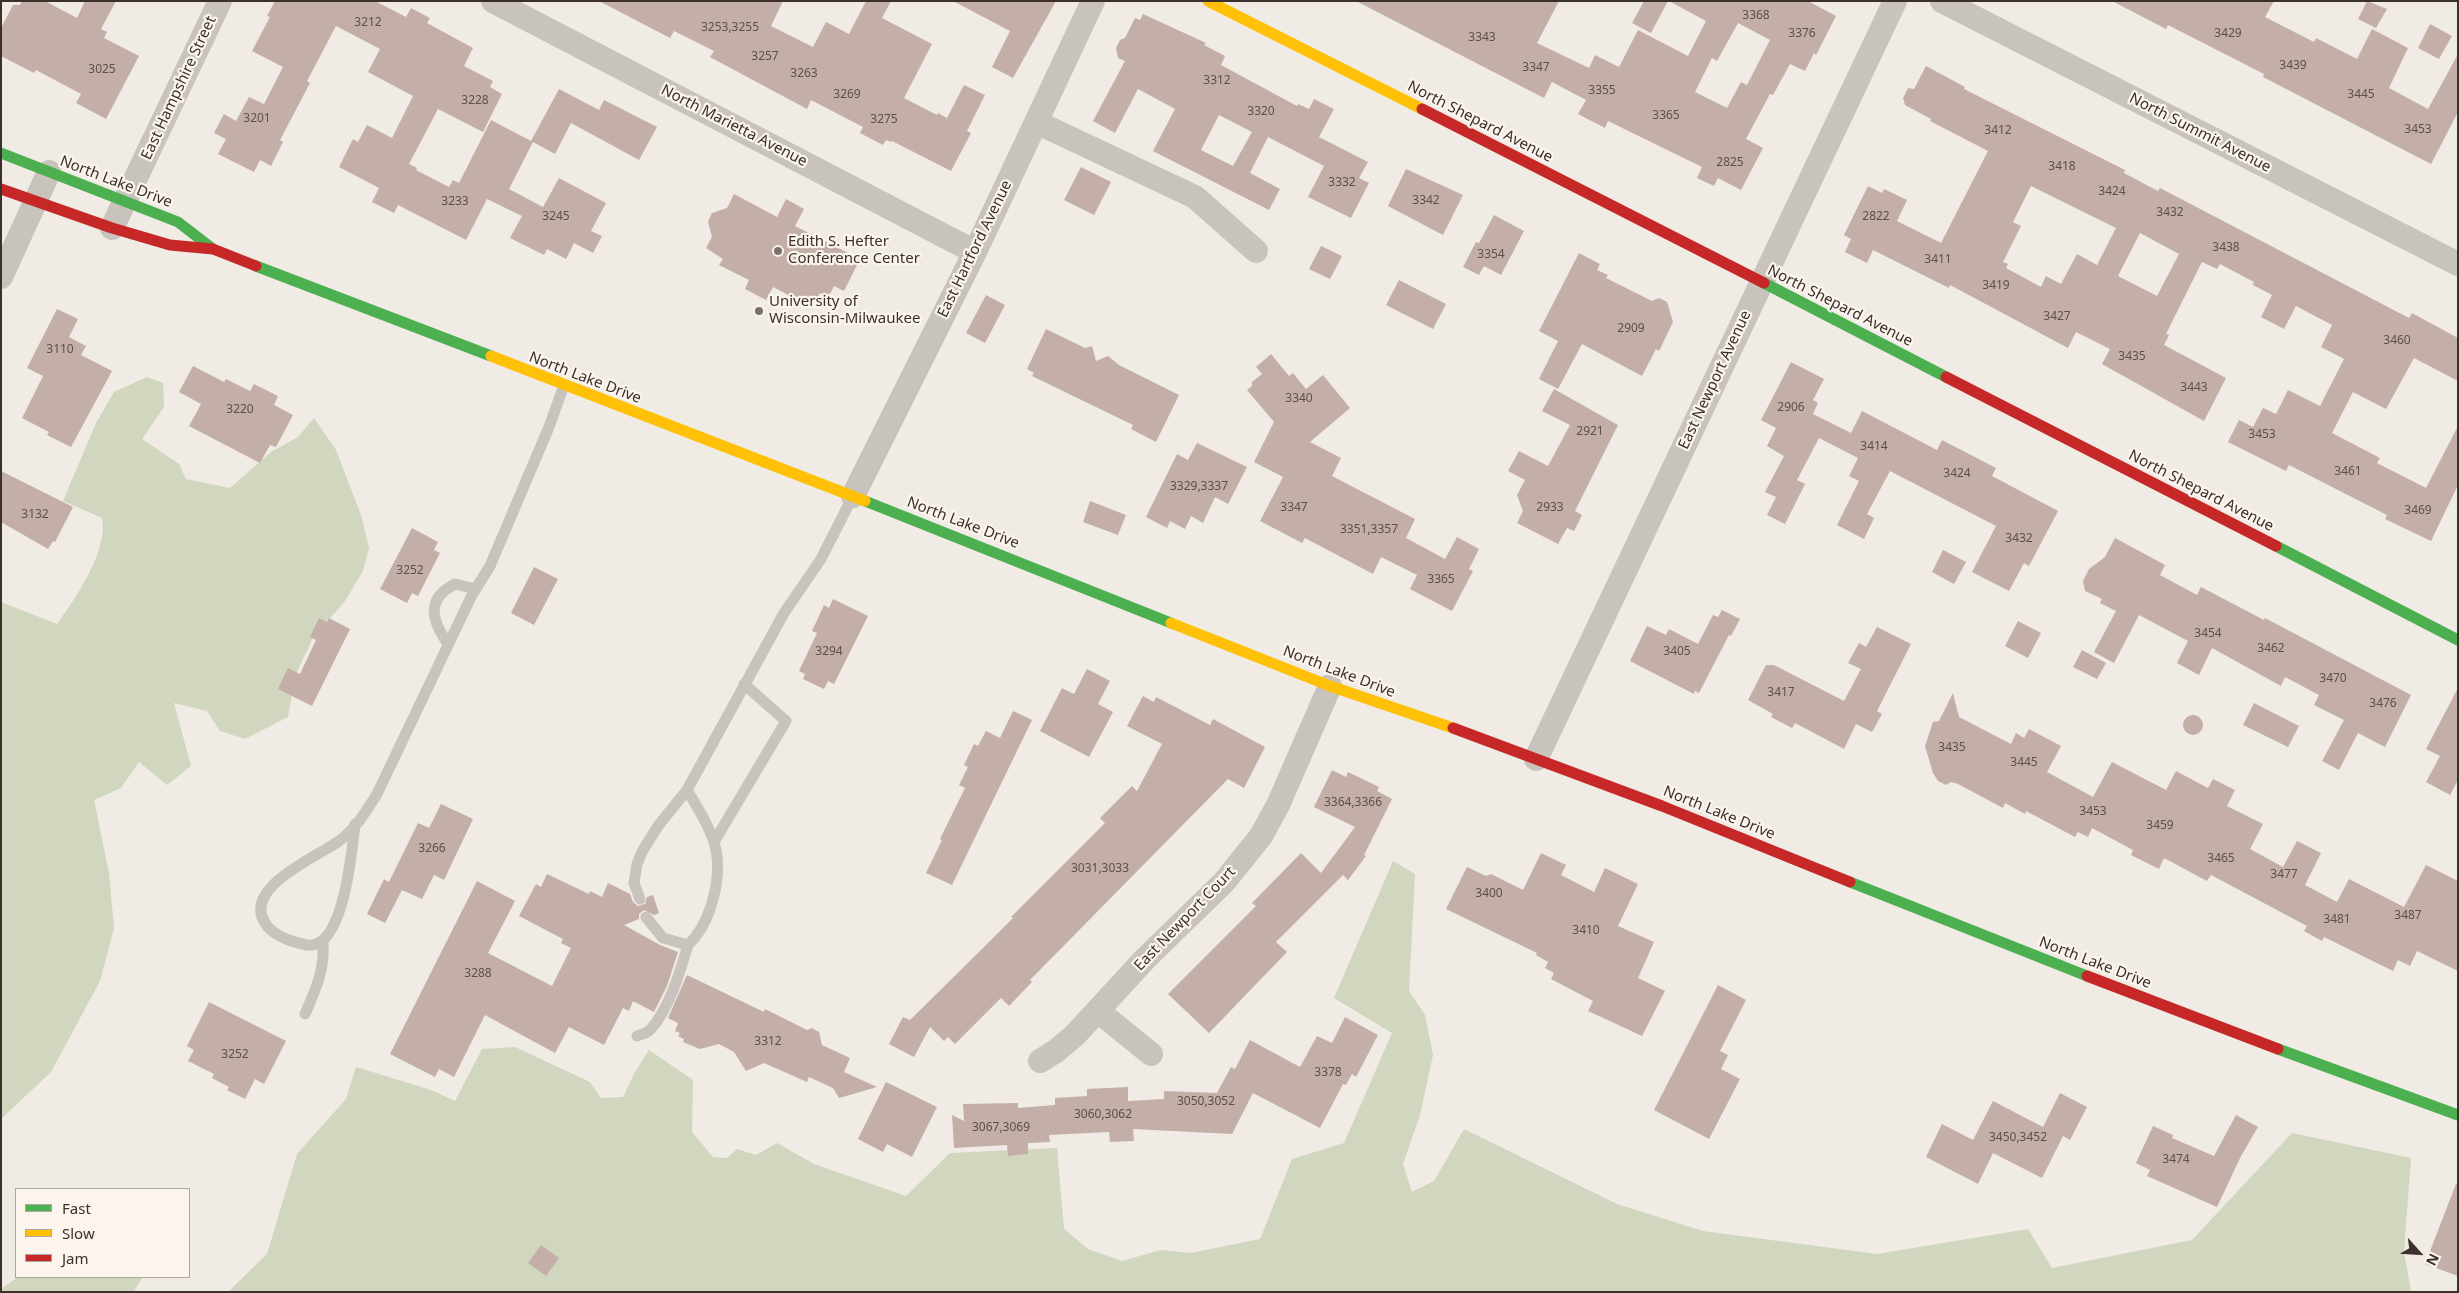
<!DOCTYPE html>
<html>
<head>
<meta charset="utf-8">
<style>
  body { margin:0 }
  #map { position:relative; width:2459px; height:1293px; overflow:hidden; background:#f0ebe5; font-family:"Noto Sans",sans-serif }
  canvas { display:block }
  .frame { position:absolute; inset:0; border:2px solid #3b302b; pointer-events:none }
  .legend { position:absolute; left:15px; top:1188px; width:175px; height:90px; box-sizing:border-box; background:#fbf5ee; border:1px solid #aea6a0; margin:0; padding:6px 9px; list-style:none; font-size:15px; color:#3b302b }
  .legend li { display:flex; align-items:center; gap:10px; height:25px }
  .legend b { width:25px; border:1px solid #aea6a0 }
  .north { position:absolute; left:2394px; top:1228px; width:50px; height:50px; -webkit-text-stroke:4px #fbf5ee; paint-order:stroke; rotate:116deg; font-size:14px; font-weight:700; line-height:20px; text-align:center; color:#3b302b }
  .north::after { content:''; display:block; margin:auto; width:18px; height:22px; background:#3b302b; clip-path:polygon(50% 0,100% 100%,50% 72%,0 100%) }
</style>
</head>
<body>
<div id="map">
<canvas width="2459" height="1293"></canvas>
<div class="frame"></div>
<ul class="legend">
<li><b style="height:6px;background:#4caf50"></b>Fast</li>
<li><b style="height:6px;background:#ffc107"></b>Slow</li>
<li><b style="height:6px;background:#c62828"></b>Jam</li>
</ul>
<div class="north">N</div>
</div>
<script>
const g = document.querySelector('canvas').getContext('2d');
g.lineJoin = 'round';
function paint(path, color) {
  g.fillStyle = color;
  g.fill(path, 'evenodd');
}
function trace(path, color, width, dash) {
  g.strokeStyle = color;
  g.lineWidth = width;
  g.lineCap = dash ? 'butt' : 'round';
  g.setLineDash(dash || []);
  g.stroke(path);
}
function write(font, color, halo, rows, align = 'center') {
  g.font = font + ' "Noto Sans",sans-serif';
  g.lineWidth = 4.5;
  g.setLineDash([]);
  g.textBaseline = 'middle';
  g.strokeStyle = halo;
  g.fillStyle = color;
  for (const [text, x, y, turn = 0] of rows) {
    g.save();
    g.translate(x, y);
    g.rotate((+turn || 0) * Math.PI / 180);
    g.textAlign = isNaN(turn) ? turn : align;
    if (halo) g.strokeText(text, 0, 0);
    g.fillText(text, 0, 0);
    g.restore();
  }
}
paint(new Path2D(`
  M147,377L163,383L164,407L142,439L179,464L186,479L230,488L271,452L298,437L314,418L336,450L361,515L369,548L363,571L345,601L314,636L295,676L288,717L245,739L220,731L207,711L174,703L191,766L167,785L139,762L121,788L94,800L109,873L114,928L100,981L51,1072L1,1119V602L57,624C75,599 109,550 102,518L63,501L96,423L114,392Z
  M1393,861L1415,874L1409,991L1425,1015L1433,1055L1420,1115L1403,1164L1412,1192L1434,1181L1464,1129L1617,1204L1703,1231L1877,1254L2028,1229L2052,1268L2192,1240L2292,1133L2411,1158L2404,1252L2411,1292H228L267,1254L297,1154L346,1099L356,1067L431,1090L455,1101L482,1049L515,1047L590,1082L601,1098L623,1097L635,1072L649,1050L693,1080L692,1132L713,1157L727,1158L737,1149L756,1155L777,1143L814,1164L906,1196L950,1153L1057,1148L1064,1229L1088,1249L1122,1261L1161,1250L1191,1253L1260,1239L1292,1159L1344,1143L1392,1033L1334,998Z
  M18,1277H143L133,1292H1V1289Z`), '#d1d6bf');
paint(new Path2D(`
  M22,1H45L77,18L85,1H116L101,29L107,32L104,38L139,56L106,119L76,103L81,94L36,70L34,73L1,56V28L13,5H20Z
  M275,1H375L406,17L411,8L430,18L427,23L473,48L464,66L493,81L490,87L502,94L483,132L438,109L409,164L417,168L416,170L449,187L453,180L459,183L491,120L531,141L559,89L599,110L604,100L657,127L639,160L571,123L555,154L533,142L509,189L543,207L559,178L606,203L591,231L602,236L593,253L574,243L566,259L547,249L544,255L510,238L522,216L487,199L466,240L398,205L394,213L372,202L379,188L339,167L353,139L358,142L367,125L392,138L413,96L368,72L380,49L336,26L307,81L310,83L280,140L283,142L271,166L260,160L254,172L218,154L226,139L214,133L224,114L236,121L249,97L264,104L283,67L252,51L270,17L267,16Z
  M599,1H783L771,26L813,47L826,22L849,34L866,1H891L882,18L932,44L904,98L937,115L938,113L947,118L964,85L985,95L967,131L971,133L951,171L892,141L891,142L886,140L883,145L860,133L863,127L811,100L807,109L710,57L714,51L674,31L670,38Z
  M953,1H1056L1013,78L992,67L1010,31Z
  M1356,1H1559L1537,43L1589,68L1595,55L1619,67L1638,30L1688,56L1706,21L1669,1H1808L1836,16L1816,55L1814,53L1805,71L1790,64L1773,95L1770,94L1746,139L1763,148L1741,190L1718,178L1714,186L1697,178L1702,167L1608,121L1605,128L1578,114L1586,100L1552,82L1544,98ZM1738,23L1770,40L1747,85L1741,82L1727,108L1695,92L1712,58L1717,61Z
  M1644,1H1668L1651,33L1632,23Z
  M2112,1H2274L2265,17L2314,42L2316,38L2357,59L2372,29L2408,48L2389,88L2428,109L2458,54V112L2431,164L2263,77L2264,74L2168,25L2166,29Z
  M2367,1L2387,9L2376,28L2358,19Z
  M1143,14L1206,43L1204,45L1225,56L1221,65L1297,106L1298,104L1309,109L1314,99L1334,109L1319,137L1368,162L1359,178L1369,183L1351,218L1308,197L1324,166L1268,137L1250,173L1280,189L1269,210L1153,151L1175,109L1138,89L1115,133L1093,121L1125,61L1118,58L1116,48L1120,40L1125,38L1135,18L1140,20ZM1219,115L1252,132L1233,166L1201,150Z
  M2430,24L2452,36L2439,59L2418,48Z
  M1926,66L1965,87L1964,89L2125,170L2124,173L2158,191L2160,188L2409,318L2412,313L2458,338V381L2414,358L2386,409L2353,392L2332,433L2380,458L2377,463L2426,488L2458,426V485L2431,541L2385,519L2387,515L2289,465L2286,471L2228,442L2239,420L2253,427L2263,408L2276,414L2288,390L2320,406L2344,359L2321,347L2332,325L2296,306L2284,329L2261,317L2272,295L2253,285L2254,282L2220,264L2217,269L2202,262L2166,334L2169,335L2164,345L2226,378L2204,421L2102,364L2110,349L2076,332L2068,348L1950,285L1949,288L1873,250L1867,263L1845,252L1851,239L1844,235L1868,186L1882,193L1884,189L1907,200L1897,221L1941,243L1988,151L1930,121L1931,119L1905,105L1903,98L1908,88L1914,89ZM2031,186L2116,228L2097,265L2077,254L2061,284L2046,276L2041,287L2006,268L2008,264L2003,262L2021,226L2013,222ZM2140,233L2179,254L2157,296L2118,276Z
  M1081,167L1111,182L1094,215L1064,200Z
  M1406,169L1463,195L1443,235L1388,206Z
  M734,194L777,217L786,199L804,209L795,226L860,259L844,291L834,286L828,298L820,293L814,304L800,297L798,300L773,287L766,300L745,289L749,280L719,265L723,259L706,248L712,237L708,222L710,217L712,213L727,208Z
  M1494,215L1524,231L1501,275L1484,266L1479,275L1463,267L1476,242L1479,243Z
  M1321,246L1342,256L1330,279L1309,269Z
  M1579,253L1600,264L1597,270L1608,275L1606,278L1652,301L1659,298L1667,302L1673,322L1659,351L1656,349L1642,376L1582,344L1558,389L1539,379L1558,341L1539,331Z
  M1399,280L1446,304L1433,329L1386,305Z
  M986,295L1005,305L985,343L966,333Z
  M57,309L78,319L69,337L86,346L81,355L112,371L71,447L47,435L49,432L22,418L43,376L27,368Z
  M1046,329L1085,348L1092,346L1096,361L1108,356L1119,365L1179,395L1156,442L1131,429L1133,425L1032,376L1034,373L1027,369Z
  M1271,354L1289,376L1293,373L1306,389L1323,375L1350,408L1310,442L1341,458L1332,476L1415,519L1406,538L1445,559L1457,537L1479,549L1469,569L1473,571L1452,611L1410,589L1417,575L1381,557L1373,574L1305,538L1302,543L1260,521L1283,477L1254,462L1274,422L1247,390L1252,386V382L1262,374L1256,367Z
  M1791,362L1824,379L1813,400L1818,403L1813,414L1851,433L1862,411L1937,450L1942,440L1996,468L1992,476L2058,511L2029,566L2024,563L2009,591L1972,572L1996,526L1890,471L1867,514L1874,518L1864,539L1837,525L1859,481L1849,476L1858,458L1819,438L1797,480L1805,484L1785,524L1767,515L1776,497L1765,492L1784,456L1767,446L1776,428L1761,420Z
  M193,366L224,382L226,379L250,391L254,384L278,396L274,405L293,415L276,447L270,445L260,463L189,426L201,404L179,392Z
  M1554,389L1618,425L1575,511L1582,515L1574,531L1567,528L1558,544L1517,523L1523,511L1517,495L1525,480L1508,471L1519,451L1548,466L1570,425L1542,411Z
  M1197,443L1247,467L1228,504L1215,497L1203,523L1191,516L1185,529L1170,521L1167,528L1146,517L1177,454L1188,460Z
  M1,471L73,507L55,542L53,541L48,549L1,522Z
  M1090,501L1126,515L1118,535L1083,522Z
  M412,528L438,542L434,550L440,553L418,596L412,593L407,603L380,589Z
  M2115,538L2165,565L2160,575L2197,595L2201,587L2264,620L2265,618L2411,695L2385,747L2358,733L2339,770L2322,761L2344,720L2314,705L2319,695L2285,677L2281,686L2212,648L2199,675L2177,663L2188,641L2139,615L2114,663L2094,652L2116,611L2100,603L2102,599L2085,591L2083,581L2089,569L2105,557Z
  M1943,550L1966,562L1954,584L1932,572Z
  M534,567L558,579L534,625L511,613Z
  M833,599L868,616L834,684L828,681L824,689L803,679L805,674L799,671L817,633L812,631L824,605L829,608Z
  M1722,610L1740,619L1731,636L1729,635L1699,693L1695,691L1694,694L1630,661L1647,626L1666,635L1669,629L1698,644L1713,615L1718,617Z
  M319,618L327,622L329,618L350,629L312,706L278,689L288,668L300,674L316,640L310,637Z
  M2018,621L2041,633L2028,658L2005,646Z
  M1877,627L1911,644L1877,711L1882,714L1872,732L1856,724L1844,749L1795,723L1792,728L1771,717L1773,714L1748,700L1766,665H1774L1844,701L1861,669L1848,663L1859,643L1866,647Z
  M2082,650L2106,663L2097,679L2073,667Z
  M1087,669L1110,681L1098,704L1113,712L1089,757L1040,731L1062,688L1074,694Z
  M2458,688V780L2450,795L2426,782L2440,756L2426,749Z
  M1953,693L1959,717L2011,744L2016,733L2024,738L2029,729L2061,746L2047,772L2093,797L2112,762L2166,790L2176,771L2208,788L2213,779L2235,790L2227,806L2263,824L2250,849L2283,867L2297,841L2321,853L2305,885L2337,902L2349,879L2404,907L2426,865L2458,881V971L2417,951L2410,966L2398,960L2393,971L2324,937L2322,941L2304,931L2307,926L2211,875L2207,881L2164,858L2159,869L2131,855L2133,850L2092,828L2088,837L2078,832L2075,837L2026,811L2025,814L2005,803L2003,808L1958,784L1951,782L1946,785L1938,781L1933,773L1925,746L1933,722L1939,721Z
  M1143,696L1154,702L1156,697L1210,725L1213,719L1265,747L1244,788L1228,779L1030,980L1032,982L1009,1006L1001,998L955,1044L948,1037L944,1041L930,1027L914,1057L889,1044L903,1017L910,1020L981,950L1013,918L1011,917L1105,823L1100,818L1132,786L1137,791L1162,744L1127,726Z
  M2254,703L2299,726L2288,747L2243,725Z
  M1013,711L1032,720L952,885L926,873L942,840L940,839L965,788L959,785L968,767L964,765L974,744L978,746L986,731L1000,738Z
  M2183 725a10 10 0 1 1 20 0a10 10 0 1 1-20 0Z
  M1332,770L1346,777L1348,772L1379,787L1377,791L1392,799L1364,855L1366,856L1348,880L1343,875L1276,942L1287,952L1209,1033L1168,994L1256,906L1252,903L1301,853L1321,873L1355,827L1314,807Z
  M441,804L473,819L444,880L434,875L422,899L402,890L385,923L367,914L384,879L389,882L418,823L429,828Z
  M1541,853L1566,865L1561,875L1594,892L1605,868L1638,884L1618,926L1654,942L1638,978L1665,991L1642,1036L1588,1011L1593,1001L1551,979L1554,973L1545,968L1548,962L1536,955L1537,953L1446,909L1467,867L1486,876L1491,874L1523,890Z
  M547,874L589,894L590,891L602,897L608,883L630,894L633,902L638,906L645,904L647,897L653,895L659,913L654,915L644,910L639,914V919L624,925L660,945L678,952L667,986L654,1012L633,1001L629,1011L623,1008L604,1045L569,1027L555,1053L485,1015L454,1077L439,1069L435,1077L390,1054L477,881L515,901L488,953L552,986L571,948L561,943L563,939L519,916L536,884L541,887Z
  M687,975L764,1012L765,1009L807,1030L812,1028L819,1032L822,1045L850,1058L844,1072L877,1087L839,1098L833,1088L809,1077L807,1082L764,1063L746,1071L734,1052L719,1044L700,1049L683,1042L684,1039L678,1036L680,1033L675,1031L678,1023L668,1018Z
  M1718,985L1746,1000L1720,1051L1728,1055L1721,1069L1740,1079L1709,1139L1654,1110Z
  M209,1002L286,1041L264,1084L255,1079L245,1099L227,1090L229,1087L212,1078L214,1074L188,1061L194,1050L187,1046Z
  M1345,1017L1378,1035L1356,1077L1352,1074L1346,1085L1343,1084L1320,1128L1253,1093L1232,1134L1133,1129L1134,1141L1110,1142L1109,1132L1049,1135L1050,1142L1028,1143V1154L1008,1156L1007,1145L954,1148L952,1115L964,1121L963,1104L1018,1103V1108L1055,1105V1098L1087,1096V1089L1128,1087V1101L1164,1099V1091L1217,1093L1231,1067L1235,1069L1250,1040L1300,1067L1317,1036L1332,1043Z
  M886,1082L937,1107L912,1157L887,1144L883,1152L858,1139Z
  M2060,1093L2087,1107L2070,1140L2063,1136L2042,1178L1993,1153L1978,1184L1926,1157L1942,1124L1973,1140L1993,1101L2043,1127Z
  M2236,1115L2258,1127L2241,1156L2217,1207L2147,1176L2150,1170L2136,1163L2153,1126L2173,1135L2172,1138L2214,1156Z
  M2456,1184H2458V1276L2425,1264Z
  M541,1245L559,1258L546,1276L528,1263Z`), '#c3afa7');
trace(new Path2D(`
  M448,644C432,621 425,599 455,584L476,589
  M355,824C352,849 344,951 307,945C292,942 273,936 265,923C242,887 319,856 339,841C355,830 367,810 377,794L472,595L490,566L549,427L564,385
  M714,842L786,721L744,684
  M640,899L634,883L637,864L643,850L658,826L687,790L784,613L821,559L853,496
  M646,917L663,938L688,945C700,934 706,922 711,906C727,855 713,833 687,790
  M305,1014C316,989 325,969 323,942
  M637,1036C642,1034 648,1033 651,1029C670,1007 680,972 688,945`), '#c9c3be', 11);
trace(new Path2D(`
  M493,1L975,252
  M1942,1L2458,264
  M1036,122L1195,197L1256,251
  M112,228L220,1
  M1,277L49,172
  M853,496L975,252L1093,1
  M1536,759L1895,1
  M1098,1011L1151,1054
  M1040,1061L1056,1051L1075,1035L1145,959L1224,882L1261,836L1278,805L1330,686`), '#c9c3be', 24);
trace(new Path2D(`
  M1,153L178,222L213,249
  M256,266L491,356
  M1764,283L1946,377
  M865,501L1171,623
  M2276,546L2458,640
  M1850,882L2087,976
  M2278,1049L2458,1115`), '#4caf50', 11);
trace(new Path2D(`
  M1208,1L1422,109
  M491,356L865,501
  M1171,623L1330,686L1453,728`), '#ffc107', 11);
trace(new Path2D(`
  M1422,109L1764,283
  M1,189L112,228L170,245L213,249L256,266
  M1946,377L2276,546
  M1453,728L1662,806L1850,882
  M2087,976L2278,1049`), '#c62828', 11);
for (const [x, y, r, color] of [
  [778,251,5,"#7a716c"],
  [759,311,5,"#7a716c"]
]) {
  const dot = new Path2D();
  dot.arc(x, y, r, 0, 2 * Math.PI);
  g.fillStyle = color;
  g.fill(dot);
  trace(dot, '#fbf5ee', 2);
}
write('12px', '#5d504a', null, [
  ["3368",1756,16],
  ["3212",368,23],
  ["3253,3255",730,28],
  ["3376",1802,34],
  ["3429",2228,34],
  ["3343",1482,38],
  ["3257",765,57],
  ["3439",2293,66],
  ["3347",1536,68],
  ["3025",102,70],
  ["3263",804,74],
  ["3312",1217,81],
  ["3355",1602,91],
  ["3269",847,95],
  ["3445",2361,95],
  ["3228",475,101],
  ["3320",1261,112],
  ["3365",1666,116],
  ["3201",257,119],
  ["3275",884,120],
  ["3453",2418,130],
  ["3412",1998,131],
  ["2825",1730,163],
  ["3418",2062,167],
  ["3332",1342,183],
  ["3424",2112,192],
  ["3342",1426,201],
  ["3233",455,202],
  ["3432",2170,213],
  ["3245",556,217],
  ["2822",1876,217],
  ["3438",2226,248],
  ["3354",1491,255],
  ["3411",1938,260],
  ["3419",1996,286],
  ["3427",2057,317],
  ["2909",1631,329],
  ["3460",2397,341],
  ["3110",60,350],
  ["3435",2132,357],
  ["3443",2194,388],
  ["3340",1299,399],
  ["2906",1791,408],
  ["3220",240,410],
  ["2921",1590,432],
  ["3453",2262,435],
  ["3414",1874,447],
  ["3461",2348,472],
  ["3424",1957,474],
  ["3329,3337",1199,487],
  ["3347",1294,508],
  ["2933",1550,508],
  ["3469",2418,511],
  ["3132",35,515],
  ["3351,3357",1369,530],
  ["3432",2019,539],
  ["3252",410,571],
  ["3365",1441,580],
  ["3454",2208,634],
  ["3462",2271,649],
  ["3294",829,652],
  ["3405",1677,652],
  ["3470",2333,679],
  ["3417",1781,693],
  ["3476",2383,704],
  ["3435",1952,748],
  ["3445",2024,763],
  ["3364,3366",1353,803],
  ["3453",2093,812],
  ["3459",2160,826],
  ["3266",432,849],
  ["3465",2221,859],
  ["3031,3033",1100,869],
  ["3477",2284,875],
  ["3400",1489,894],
  ["3487",2408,916],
  ["3481",2337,920],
  ["3410",1586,931],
  ["3288",478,974],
  ["3312",768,1042],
  ["3252",235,1055],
  ["3378",1328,1073],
  ["3050,3052",1206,1102],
  ["3060,3062",1103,1115],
  ["3067,3069",1001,1128],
  ["3450,3452",2018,1138],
  ["3474",2176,1160]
]);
write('15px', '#3b302b', '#fbf5ee', [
  ["East Hampshire Street",179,88,-65],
  ["North Shepard Avenue",1480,122,27],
  ["North Marietta Avenue",734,126,27],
  ["North Summit Avenue",2200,133,27],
  ["North Lake Drive",116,182,21],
  ["East Hartford Avenue",975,249,-64],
  ["North Shepard Avenue",1840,306,27],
  ["North Lake Drive",585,378,21],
  ["East Newport Avenue",1715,380,-65],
  ["North Shepard Avenue",2201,491,27],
  ["North Lake Drive",963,523,21],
  ["North Lake Drive",1339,672,21],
  ["North Lake Drive",1719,813,22],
  ["East Newport Court",1185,919,-46],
  ["North Lake Drive",2095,963,21]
]);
write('15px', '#3b302b', '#fbf5ee', [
  ["Edith S. Hefter",788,242],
  ["Conference Center",788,259],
  ["University of",769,302],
  ["Wisconsin-Milwaukee",769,319]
], 'left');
</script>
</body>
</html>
